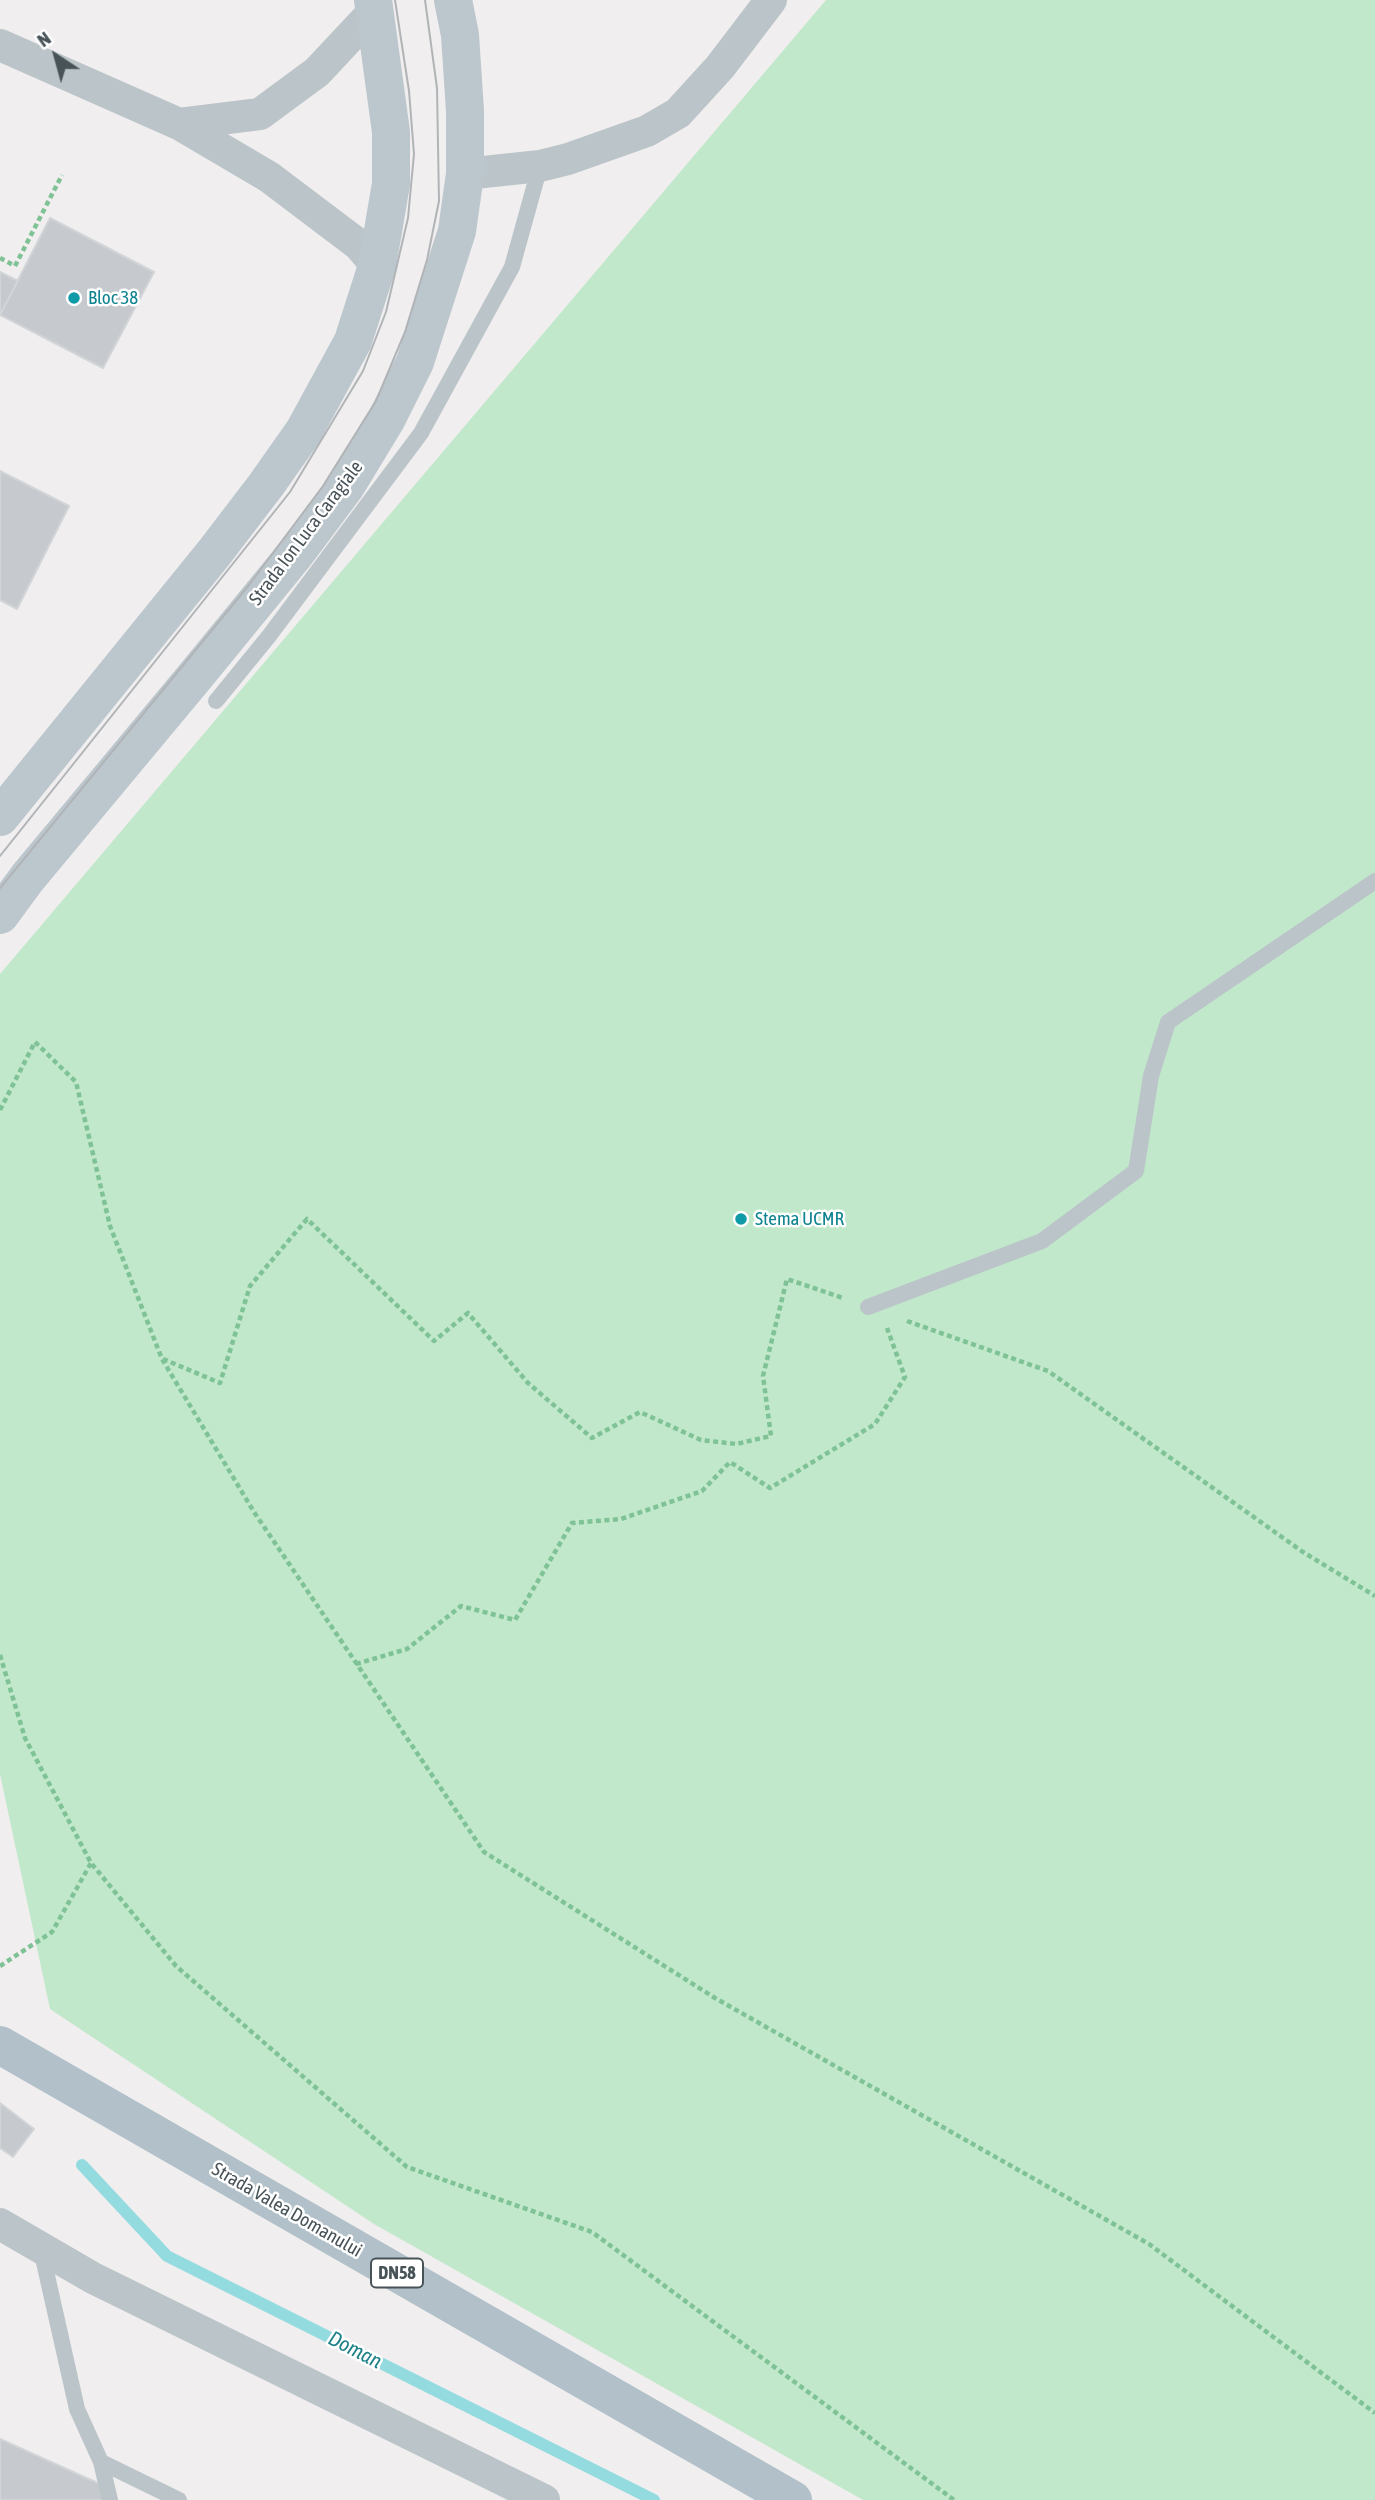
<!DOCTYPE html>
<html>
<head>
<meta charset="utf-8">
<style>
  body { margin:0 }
  #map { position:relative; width:1375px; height:2500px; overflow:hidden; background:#f0eeee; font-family:"Asap Condensed",sans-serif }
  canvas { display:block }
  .north { position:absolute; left:21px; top:21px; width:70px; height:70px; -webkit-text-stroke:5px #fff; paint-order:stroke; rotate:324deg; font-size:19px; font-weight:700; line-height:28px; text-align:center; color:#485358 }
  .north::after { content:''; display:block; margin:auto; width:24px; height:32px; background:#485358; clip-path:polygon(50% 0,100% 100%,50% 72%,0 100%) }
</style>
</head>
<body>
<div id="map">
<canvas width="1375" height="2500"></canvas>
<div class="north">N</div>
</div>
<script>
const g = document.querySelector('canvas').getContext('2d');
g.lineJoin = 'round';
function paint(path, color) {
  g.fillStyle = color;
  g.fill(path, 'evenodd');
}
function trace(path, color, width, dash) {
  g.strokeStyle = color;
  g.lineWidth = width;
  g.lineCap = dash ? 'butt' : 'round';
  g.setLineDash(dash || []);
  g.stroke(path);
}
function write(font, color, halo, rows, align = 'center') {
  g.font = font + ' "Asap Condensed",sans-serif';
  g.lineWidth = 5;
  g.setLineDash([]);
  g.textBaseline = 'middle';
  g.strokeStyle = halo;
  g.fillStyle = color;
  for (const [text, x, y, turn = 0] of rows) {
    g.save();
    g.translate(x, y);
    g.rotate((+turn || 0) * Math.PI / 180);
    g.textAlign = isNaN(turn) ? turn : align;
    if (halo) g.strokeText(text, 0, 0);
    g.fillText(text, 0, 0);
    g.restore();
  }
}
paint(new Path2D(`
  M826,0H1375V2500H863L374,2224L50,2009L0,1774V974Z`), '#c1e8cb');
trace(new Path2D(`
  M82,2165L167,2256L654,2500`), '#94dbe0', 12);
const building = new Path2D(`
  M50,218L154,272L103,368L0,315Z
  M0,272L18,281L0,315Z
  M0,471L69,506L17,609L0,600Z
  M0,2103L34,2129L13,2157L0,2148Z
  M0,2439L100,2484L105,2500H0Z`);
paint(building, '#c6c9cd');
trace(building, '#d2d5d8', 2);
trace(new Path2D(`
  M0,258L15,266L62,175
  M0,1110L35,1042L76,1082L110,1226L162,1359L254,1512L484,1852L715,1998L1149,2244L1375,2413
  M907,1321L1048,1371L1303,1552L1375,1596
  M163,1359L220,1383L250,1286L307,1219L434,1341L468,1313L528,1383L592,1438L640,1412L701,1440L736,1444L771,1436L763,1376L787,1279L843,1298
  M0,1655L25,1738L91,1863L176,1966L407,2167L592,2232L954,2500
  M356,1664L407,1649L461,1606L515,1620L572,1523L621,1519L702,1491L730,1462L770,1488L875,1424L905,1377L887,1328
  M0,1966L52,1932L91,1863`), '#7ec296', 4.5, [5, 3.5]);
trace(new Path2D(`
  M216,701L269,636L421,433L512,267L540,166
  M868,1307L1042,1241L1136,1171L1151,1076L1168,1022L1375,881
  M41,2249L77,2409L101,2462L110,2500
  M101,2462L179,2500`), '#bbc4c8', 16);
trace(new Path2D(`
  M0,45L179,124L269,177L359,245L377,266
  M179,124L260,114L317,72L375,10
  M465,174L540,166L568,159L647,131L678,113L720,67L771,0
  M0,2224L93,2278L544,2500`), '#bbc4c8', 32);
trace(new Path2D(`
  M0,817L214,553L266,485L304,431L353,341L377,266L391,184V132L373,0
  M0,915L28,877L197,674L296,553L346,486L386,420L415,362L457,231L465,174V111L460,35L453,0`), '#bbc6cd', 38);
trace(new Path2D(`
  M0,2045L793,2500`), '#b1c0c9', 38);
trace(new Path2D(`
  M0,856L290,492L363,371L386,312L408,218L414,154L409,91L395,0
  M0,888L249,585L323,486L376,401L405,332L427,260L439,201L437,88L425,0`), '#b1b4b7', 2);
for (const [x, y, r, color] of [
  [74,298,7,"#0f9aa8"],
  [741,1219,7,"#0f9aa8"]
]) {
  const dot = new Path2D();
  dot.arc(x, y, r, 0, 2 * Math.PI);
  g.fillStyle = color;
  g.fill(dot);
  trace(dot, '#fff', 2.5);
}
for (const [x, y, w] of [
  [397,2273,52]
]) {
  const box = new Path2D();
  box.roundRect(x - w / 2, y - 14.5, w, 29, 5);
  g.fillStyle = '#fff';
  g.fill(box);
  trace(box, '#485358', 2);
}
write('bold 18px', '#485358', null, [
  ["DN58",397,2273]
]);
write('19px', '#0d838f', '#fff', [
  ["Bloc 38",88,298],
  ["Stema UCMR",755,1219]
], 'left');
write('19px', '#485358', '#fff', [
  ["Strada Ion Luca Caragiale",306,533,-53],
  ["Strada Valea Domanului",287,2210,30]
]);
write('italic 21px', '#1d8288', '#fff', [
  ["Doman",355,2350,27]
]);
</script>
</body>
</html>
